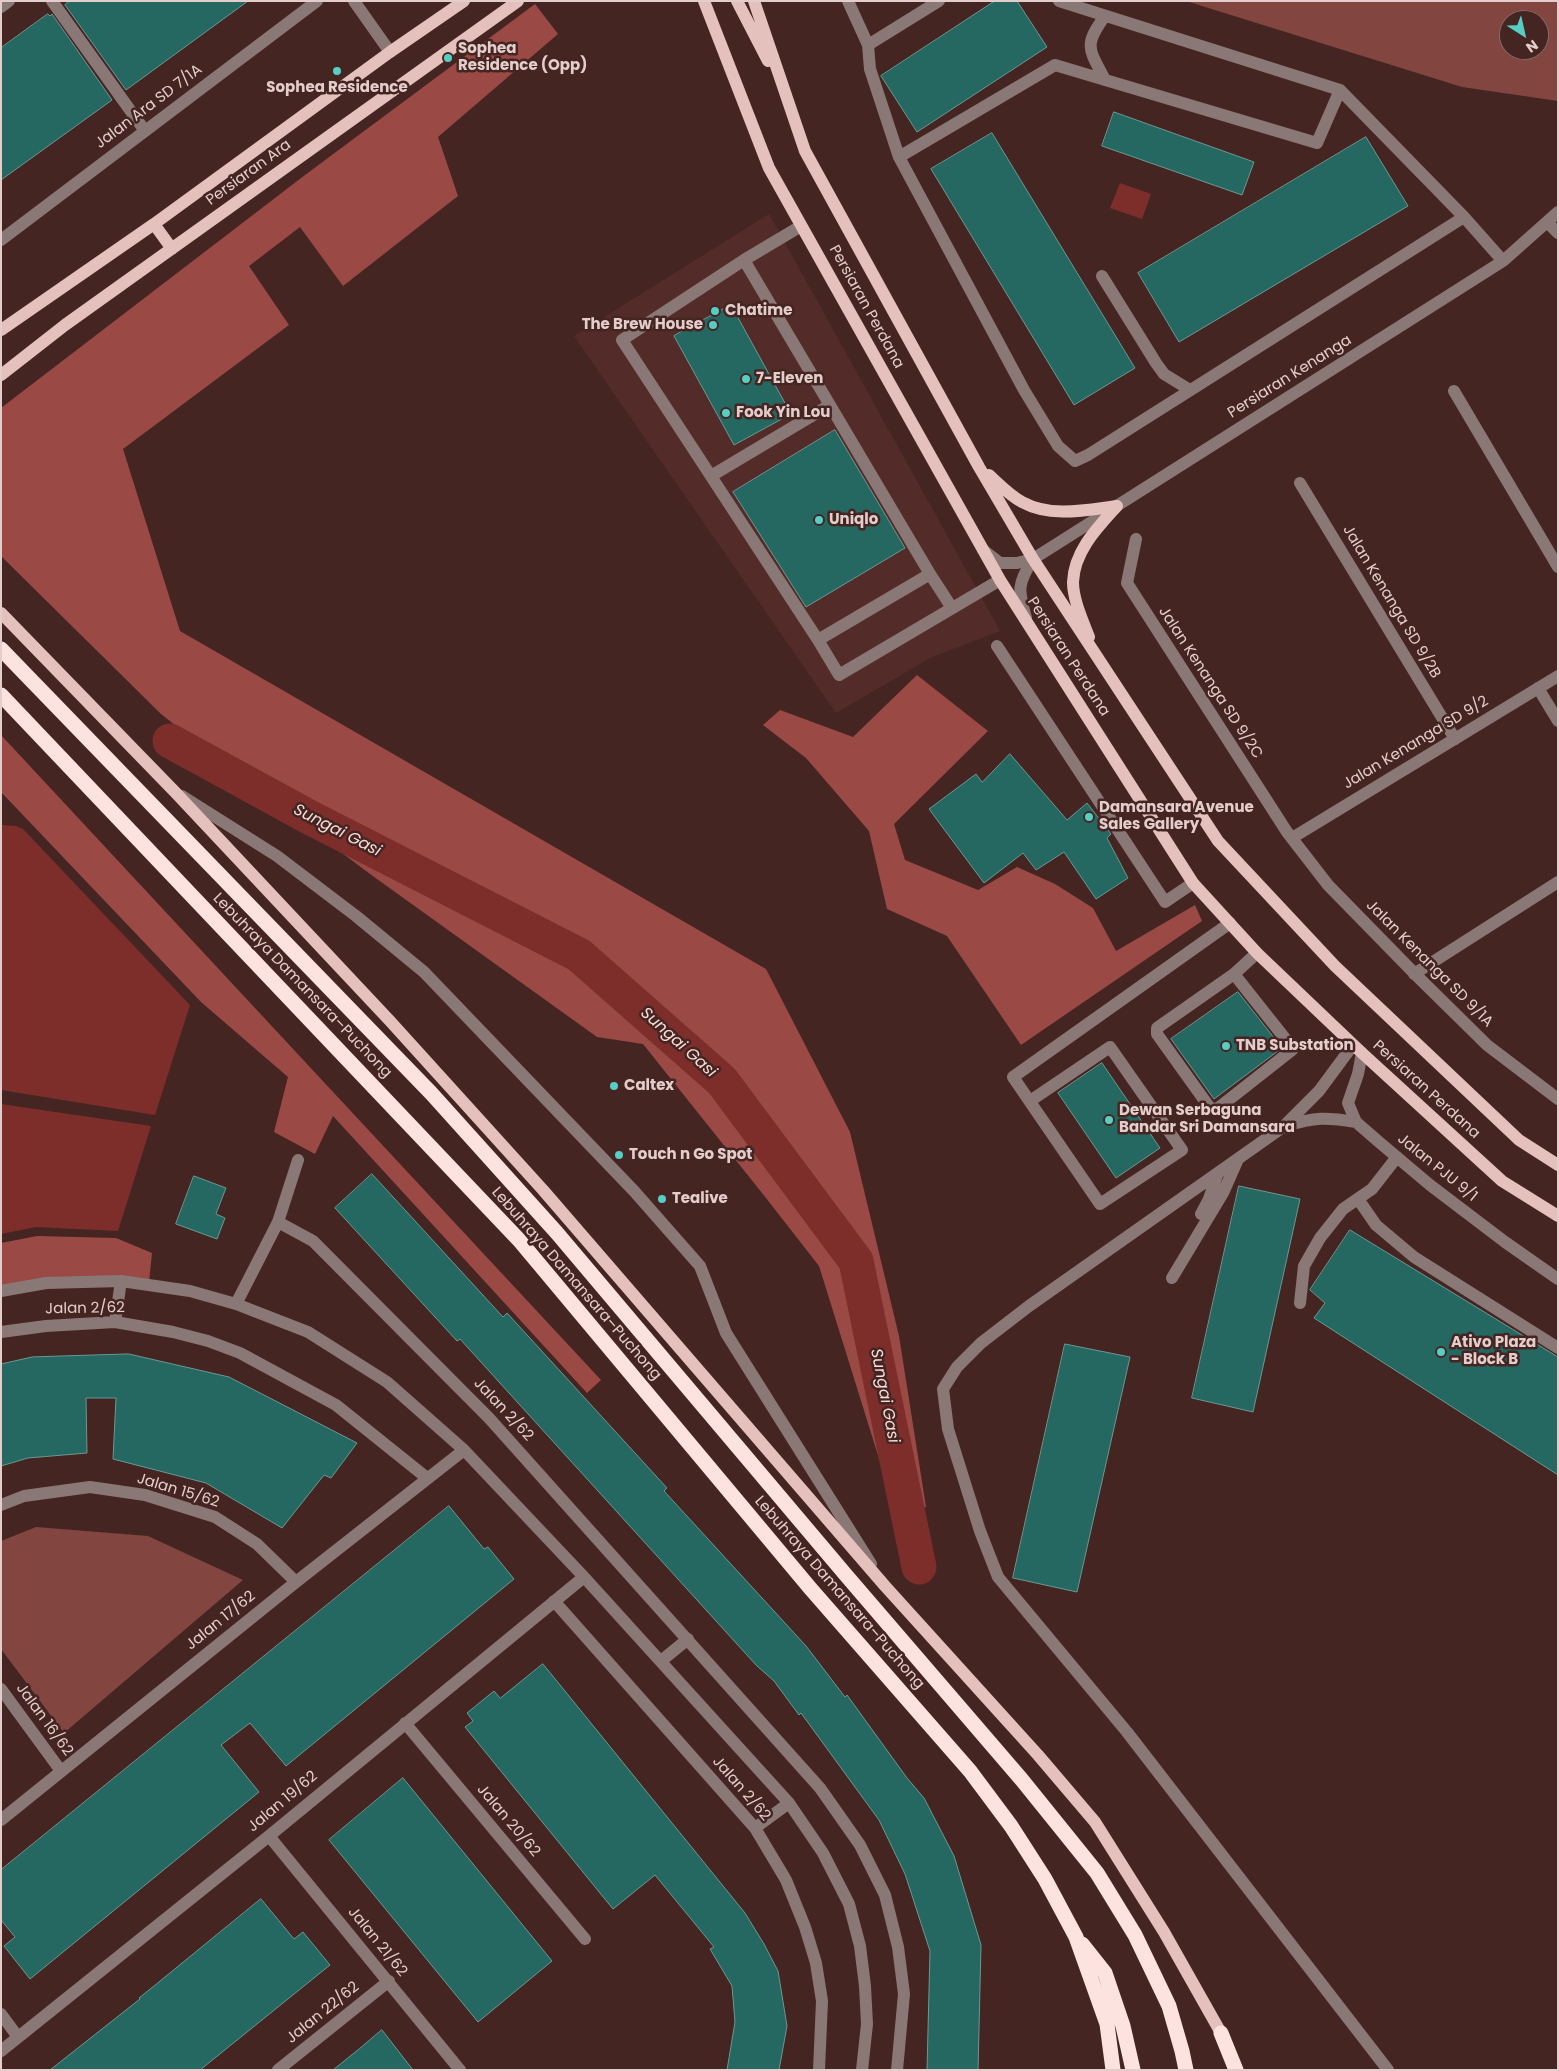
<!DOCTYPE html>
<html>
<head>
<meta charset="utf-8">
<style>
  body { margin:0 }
  #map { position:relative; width:1559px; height:2071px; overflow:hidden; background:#452522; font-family:Poppins,sans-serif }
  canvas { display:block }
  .frame { position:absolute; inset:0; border:2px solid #e4cecc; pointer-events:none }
  .north { position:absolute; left:1499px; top:10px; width:50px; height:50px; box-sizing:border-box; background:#452522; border:1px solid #856966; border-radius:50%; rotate:145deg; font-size:14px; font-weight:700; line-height:20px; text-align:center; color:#e4cecc }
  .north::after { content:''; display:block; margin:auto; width:18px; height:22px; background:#56cec4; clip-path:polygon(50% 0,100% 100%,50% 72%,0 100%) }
</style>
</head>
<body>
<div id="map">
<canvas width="1559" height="2071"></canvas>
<div class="frame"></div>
<div class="north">N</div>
</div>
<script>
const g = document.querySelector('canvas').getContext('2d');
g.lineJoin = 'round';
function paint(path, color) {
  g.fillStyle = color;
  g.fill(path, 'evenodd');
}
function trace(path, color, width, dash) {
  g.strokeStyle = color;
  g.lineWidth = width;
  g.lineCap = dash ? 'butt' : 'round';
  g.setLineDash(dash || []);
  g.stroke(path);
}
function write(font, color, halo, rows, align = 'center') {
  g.font = font + ' Poppins,sans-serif';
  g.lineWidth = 5;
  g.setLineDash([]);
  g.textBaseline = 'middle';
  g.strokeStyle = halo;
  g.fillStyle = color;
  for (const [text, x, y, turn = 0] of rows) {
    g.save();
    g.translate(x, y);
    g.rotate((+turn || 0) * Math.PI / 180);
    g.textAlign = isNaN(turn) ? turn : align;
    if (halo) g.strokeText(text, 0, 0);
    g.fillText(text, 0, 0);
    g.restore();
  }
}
paint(new Path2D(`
  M769,214L1000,631L932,657L836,713L574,336Z`), '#532c29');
paint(new Path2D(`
  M1186,1H1558V101L1462,87ZM1509,20H1539V50H1509Z
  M36,1527L148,1536L243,1580L64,1733L1,1649V1541Z`), '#824540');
paint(new Path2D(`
  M535,4L558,34L438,137L458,196L343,286L300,227L249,266L289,325L123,449L180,631L766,969L850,1132L899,1336L926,1507L896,1513L819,1266L766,1198L643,1044L597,1037L370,874L225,765L161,714L1,556V408L305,175Z
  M917,675L988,731L894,824L905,860L978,890L1017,867L1055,884L1093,908L1116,951L1195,905L1202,921L1021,1045L947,936L887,909L869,831L806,758L763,725L780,710L853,737Z
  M1,735L601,1380L587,1393L333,1116L315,1154L274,1132L288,1077L201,1002L1,792Z
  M37,1236L116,1238L152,1253L149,1282L1,1287V1243Z`), '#9b4944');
paint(new Path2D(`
  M1120,183L1151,194L1142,219L1110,208Z
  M1,825L16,826L23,829L190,1005L155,1115L1,1090Z
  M1,1104L151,1126L118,1231L36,1227L1,1234Z`), '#7d2e2b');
trace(new Path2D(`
  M170,741L309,817L579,955L722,1081L856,1261L919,1567`), '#7d2e2b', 35);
const building = new Path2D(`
  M70,1H248L126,90L65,5Z
  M995,1H1017L1047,47L917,132L881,76Z
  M48,14L50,16L52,14L112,100L1,180V48Z
  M1114,112L1254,162L1242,195L1102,146Z
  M992,133L1135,368L1074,405L931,169Z
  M1366,137L1408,206L1179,342L1138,273Z
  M731,305L791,414L734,445L674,336Z
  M835,430L905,548L806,607L733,492Z
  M1010,754L1067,820L1087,803L1111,834L1107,838L1128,878L1096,899L1064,852L1036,870L1023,853L984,883L929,809L976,774L982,782Z
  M1238,992L1282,1048L1214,1099L1171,1039Z
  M1102,1063L1160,1148L1116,1178L1058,1093Z
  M372,1174L503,1317L507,1313L667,1488L664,1491L806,1646L845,1697L847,1695L907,1778L924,1798L954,1856L981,1945L978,2070H927L930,1951L905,1874L879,1820L801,1713L799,1715L774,1681L756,1665L460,1339L457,1341L335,1208Z
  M194,1176L226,1188L216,1214L225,1218L217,1239L176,1224Z
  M1239,1186L1300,1199L1253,1412L1192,1398Z
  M1350,1230L1558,1357V1475L1314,1318L1325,1303L1310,1290Z
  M1065,1344L1130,1357L1077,1592L1013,1578Z
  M129,1354L229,1377L357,1443L331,1478L324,1475L282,1528L206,1483L113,1459L116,1398H86L87,1453L28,1458L1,1466V1364L32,1357Z
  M449,1506L484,1549L488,1547L514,1579L286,1766L250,1723L221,1745L259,1792L30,1979L4,1946L15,1937L1,1920V1870Z
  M543,1664L745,1913L764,1944L778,1971L787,2026L779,2070H727L735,2022L732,1986L710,1949L714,1947L655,1875L613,1909L465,1727L473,1721L467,1713L494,1691L500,1698Z
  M403,1778L552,1961L478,2022L329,1840Z
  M261,1899L294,1939L303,1932L330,1965L200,2070H50L140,1999L139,1998L154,1986Z
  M382,2030L413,2070H333L359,2049Z`);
paint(building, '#256761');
trace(building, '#6c9893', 1);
trace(new Path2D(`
  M52,1L145,131
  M354,1L390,52
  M848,1L868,45L870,69L899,157L1024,390L1058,446L1075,461L1088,455L1464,217
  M1059,1L1340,90L1464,217L1503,261
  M1,7L9,1
  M1105,16C1083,46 1089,49 1105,80
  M868,45L939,1
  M899,157L1055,65L1317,143L1340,90
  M1547,222L1558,233
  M801,226L744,260L622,340L818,640
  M1,240L317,1
  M744,260L930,574L952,608
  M1102,276L1156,363L1164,374L1190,390
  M1454,391L1558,567
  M711,476L830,405
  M1300,483L1455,739
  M1136,539L1127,583L1287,832L1328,885L1417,976L1487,1045L1558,1099
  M983,550L1000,563H1017L1033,559L1503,261L1558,212
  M930,574L818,640L839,675L1000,580
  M1026,618C1018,590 1017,584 1033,559
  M997,646L1165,902L1193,883
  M1538,688L1558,721
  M182,796L277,856L356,916L424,972L634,1191L700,1266L726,1333L871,1564
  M1292,838L1558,676
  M1234,974L1291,1046L1292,1050L1217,1109L1210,1108L1157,1034V1028L1234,974L1257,953
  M1414,974L1558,882
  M1353,1045L1319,1091L1283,1127L1029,1306L981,1343L957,1367L943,1389L948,1429L980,1531L998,1577L1127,1732L1388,2070
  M1362,1053L1358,1074L1348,1103L1356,1122L1379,1142L1430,1185L1505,1242L1558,1279
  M1030,1101L1110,1047L1182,1150L1100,1204L1013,1077L1230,923
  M1286,1126C1315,1117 1326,1117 1356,1122
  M1358,1199L1376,1225L1414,1257L1558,1348
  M1201,1214L1209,1199L1217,1175
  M278,1222L298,1160
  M1172,1278L1223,1193L1238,1159
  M1,1291L46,1283L121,1281L190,1291L236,1304L308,1332L387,1382L464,1450L584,1577L789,1803L823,1853L849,1904L860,1946L865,1986L867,2024L862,2070
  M1300,1303L1304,1266L1320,1238L1343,1209L1372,1189L1397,1157
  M236,1304L278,1222L313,1241L489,1418L820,1788L860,1845L885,1895L898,1947L904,1994L897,2070
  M115,1322L121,1281
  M1,1332L46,1326L115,1322L173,1332L208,1341L240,1353L336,1405L427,1478
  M1,1505L24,1496L90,1487L145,1495L215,1517L257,1544L296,1582
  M554,1601L755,1828L786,1880L805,1927L816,1963L822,2001L819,2070
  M661,1661L688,1639
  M1,1689L61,1771
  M405,1723L585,1939
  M1,1820L296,1582L464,1450
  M755,1828L789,1803
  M269,1836L460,2070
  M1,2014L18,2037
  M1,2051L269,1836L584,1577
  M278,2070L389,1981`), '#8a7876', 12);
trace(new Path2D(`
  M704,1L769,168L1000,580L1193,883L1257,953L1362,1053L1502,1181L1558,1216
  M737,1L768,61
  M754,1L805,151L979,467L1033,559L1218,841L1335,966L1519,1140L1558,1165
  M154,224L172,249
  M1,330L154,224L390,52L464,1
  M1,375L65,325L518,1
  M989,475C999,484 1009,495 1022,502C1051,518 1086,510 1117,506
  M1,613L175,792L390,1021L543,1190L885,1586L1038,1755L1095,1822L1164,1932L1225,2040
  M1089,637C1083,621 1073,600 1073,582C1074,551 1098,527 1117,506`), '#e5c1bd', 12);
trace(new Path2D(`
  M1,649L431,1093L557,1233L845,1574L1022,1780L1097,1873L1135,1935L1169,2006L1182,2051L1186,2070
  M1,695L519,1240L810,1588L970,1771L1011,1826L1045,1879L1076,1937L1107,2024L1113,2070
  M1082,1944L1105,1973L1123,2026L1133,2070
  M1221,2033L1236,2070`), '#fde3e0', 15);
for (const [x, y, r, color] of [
  [448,58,5,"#56cec4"],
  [337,71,5,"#56cec4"],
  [715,311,5,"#56cec4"],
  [713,325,5,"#56cec4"],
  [746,379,5,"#56cec4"],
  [726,413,5,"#56cec4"],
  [819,520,5,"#56cec4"],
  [1089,817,5,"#56cec4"],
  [1226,1046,5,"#56cec4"],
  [614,1086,5,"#56cec4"],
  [1109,1120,5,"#56cec4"],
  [619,1155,5,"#56cec4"],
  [662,1199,5,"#56cec4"],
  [1441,1352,5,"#56cec4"]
]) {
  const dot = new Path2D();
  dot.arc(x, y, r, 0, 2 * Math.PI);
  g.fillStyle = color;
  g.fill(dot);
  trace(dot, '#452522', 2);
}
write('bold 15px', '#e4cecc', '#452522', [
  ["Sophea",458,49],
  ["Residence (Opp)",458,66],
  ["Sophea Residence",337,88,"center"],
  ["Chatime",725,311],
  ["The Brew House",703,325,"right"],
  ["7-Eleven",756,379],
  ["Fook Yin Lou",736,413],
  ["Uniqlo",829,520],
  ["Damansara Avenue",1099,808],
  ["Sales Gallery",1099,825],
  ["TNB Substation",1236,1046],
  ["Caltex",624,1086],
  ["Dewan Serbaguna",1119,1111],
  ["Bandar Sri Damansara",1119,1128],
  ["Touch n Go Spot",629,1155],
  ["Tealive",672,1199],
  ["Ativo Plaza",1451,1343],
  ["- Block B",1451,1360]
], 'left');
write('15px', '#e4cecc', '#452522', [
  ["Jalan Ara SD 7/1A",149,107,-37],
  ["Persiaran Ara",249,173,-36],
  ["Persiaran Perdana",866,307,61],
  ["Persiaran Kenanga",1290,377,-32],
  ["Jalan Kenanga SD 9/2B",1391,602,59],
  ["Persiaran Perdana",1068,657,57],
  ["Jalan Kenanga SD 9/2C",1210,683,57],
  ["Jalan Kenanga SD 9/2",1416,743,-31],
  ["Jalan Kenanga SD 9/1A",1429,964,45],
  ["Lebuhraya Damansara–Puchong",302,986,46],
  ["Persiaran Perdana",1426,1090,42],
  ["Jalan PJU 9/1",1437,1168,39],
  ["Lebuhraya Damansara–Puchong",576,1284,49],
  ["Jalan 2/62",85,1309,-1],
  ["Jalan 2/62",503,1410,47],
  ["Jalan 15/62",178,1491,17],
  ["Lebuhraya Damansara–Puchong",839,1593,49],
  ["Jalan 17/62",221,1621,-39],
  ["Jalan 16/62",44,1720,54],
  ["Jalan 2/62",741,1789,49],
  ["Jalan 19/62",283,1802,-40],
  ["Jalan 20/62",508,1821,50],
  ["Jalan 21/62",377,1942,51],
  ["Jalan 22/62",323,2013,-39]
]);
write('italic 16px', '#f6ddda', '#452522', [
  ["Sungai Gasi",337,831,27],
  ["Sungai Gasi",678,1043,42],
  ["Sungai Gasi",884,1396,79]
]);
</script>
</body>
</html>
